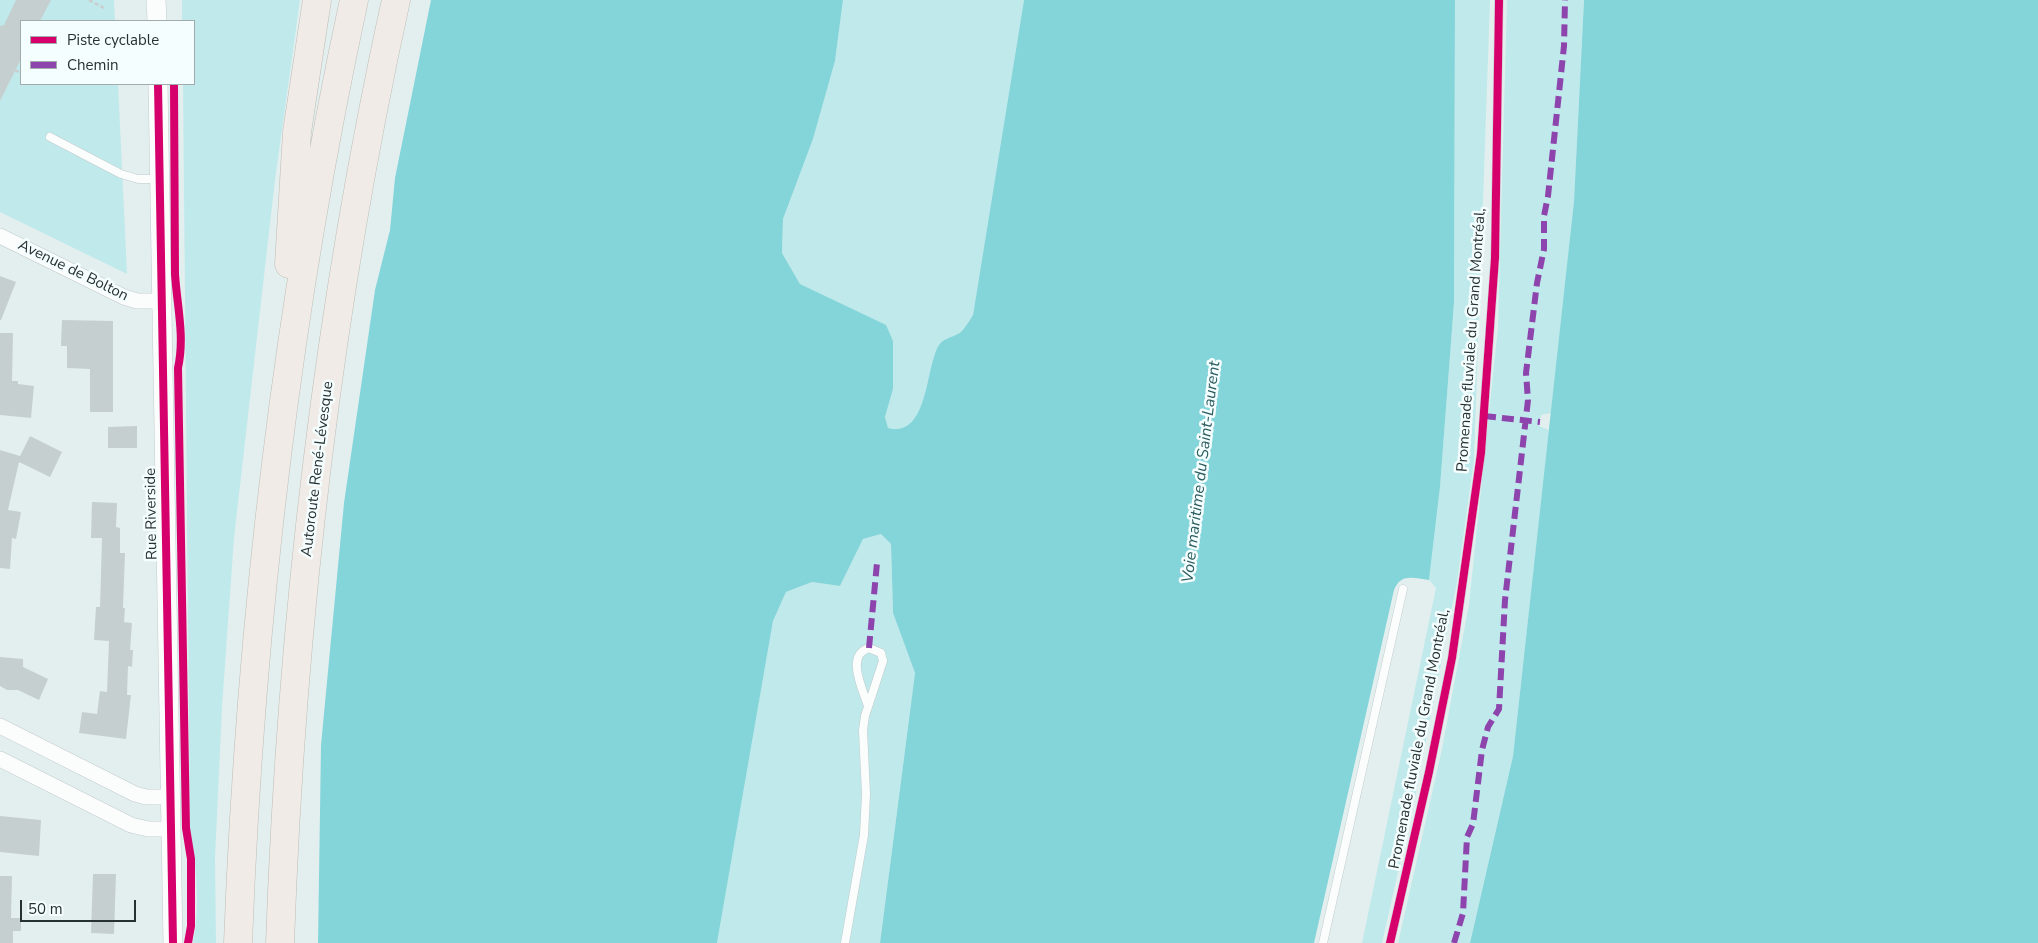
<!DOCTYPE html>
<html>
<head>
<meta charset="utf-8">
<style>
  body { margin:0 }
  #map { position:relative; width:2038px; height:943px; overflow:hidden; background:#e3efef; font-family:"Nunito Sans",sans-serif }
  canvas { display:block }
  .legend { position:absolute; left:20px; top:20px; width:175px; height:65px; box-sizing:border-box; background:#f5fefe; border:1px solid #a3acac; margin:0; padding:6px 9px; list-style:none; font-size:15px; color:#283131 }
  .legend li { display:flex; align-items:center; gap:10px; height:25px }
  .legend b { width:25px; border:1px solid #a3acac }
  .scale { position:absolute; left:20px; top:900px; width:116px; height:22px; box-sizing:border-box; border:2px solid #283131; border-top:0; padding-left:6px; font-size:15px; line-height:18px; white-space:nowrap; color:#283131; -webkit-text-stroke:4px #f5fefe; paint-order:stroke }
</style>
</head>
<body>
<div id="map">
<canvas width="2038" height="943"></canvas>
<ul class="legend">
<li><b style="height:6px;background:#d6006c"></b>Piste cyclable</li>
<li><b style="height:6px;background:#8e44ad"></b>Chemin</li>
</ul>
<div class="scale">50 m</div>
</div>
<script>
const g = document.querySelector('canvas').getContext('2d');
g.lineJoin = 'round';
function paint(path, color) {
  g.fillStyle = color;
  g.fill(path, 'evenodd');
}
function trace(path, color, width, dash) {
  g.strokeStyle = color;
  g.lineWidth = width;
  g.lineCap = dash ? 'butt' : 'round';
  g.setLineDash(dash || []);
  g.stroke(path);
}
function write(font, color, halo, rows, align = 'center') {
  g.font = font + ' "Nunito Sans",sans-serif';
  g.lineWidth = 5;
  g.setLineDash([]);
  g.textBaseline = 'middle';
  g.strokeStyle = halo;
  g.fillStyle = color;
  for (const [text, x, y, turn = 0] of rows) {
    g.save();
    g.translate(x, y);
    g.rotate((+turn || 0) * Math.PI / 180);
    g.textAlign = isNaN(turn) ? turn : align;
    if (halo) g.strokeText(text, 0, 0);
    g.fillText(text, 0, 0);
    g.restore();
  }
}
paint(new Path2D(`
  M0,0H114L115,21H21V84H118L127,274L0,212Z
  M182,0H300L275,180L234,538L222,707L215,858L216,943H193C200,911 197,865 190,832L183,84H194V21H182Z
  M843,0H1024L973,315C970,320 966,326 962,331C956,337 944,337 939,345C925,368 930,437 888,428L885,417L893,389L886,326L800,284L782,253L783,219L813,139L835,61Z
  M1455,0H1490L1474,460L1457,582L1414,802L1382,943H1362L1436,588L1429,580L1440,487L1454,303Z
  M1507,0H1584L1574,201L1551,413L1541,415L1539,426L1549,430L1513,756L1470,943H1398L1442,749L1469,604L1498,327Z
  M881,534L891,544L893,613L915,673L880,943H717L773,621L786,592L812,582L840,586L863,539Z`), '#c0e9eb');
paint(new Path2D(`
  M431,0H843L835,61L813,139L783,219L782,253L800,284L886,325L893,341V389L885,417L888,428C929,438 925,367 939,345C944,337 956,337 962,331C966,326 970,320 973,315L1024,0H1455L1454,303L1440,487L1429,580C1413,578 1401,573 1394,590L1314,943H880L915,673L893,613L891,544L881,534L863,539L840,586L812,582L786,592L773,621L717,943H318L321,745L344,503L375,290L390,230L395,178Z
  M1584,0H2038V943H1470L1513,756L1574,201Z`), '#84d5da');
paint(new Path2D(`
  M16,0H51L40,21H21V59L0,101V26L4,25Z
  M0,276L16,282L1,320H0Z
  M62,320L113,321V412H90V369L67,368V346H61Z
  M0,333H13L12,381H18V384L34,386L31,418L0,415Z
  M137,426V448H108V427Z
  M30,436L62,452L50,477L19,462L8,510L21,512L16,539L12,538L10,569L0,568V450L20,456Z
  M92,502L117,503L116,527L120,528V553H125L123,608H125L124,622L132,623L130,650H133L132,667L128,666L127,695H131L126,739L79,733L82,712L97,714L100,691L107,692L109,641L94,640L96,607H100L102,538H91Z
  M0,657L23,659V667L48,679L39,700L18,690H7L0,686Z
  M0,816L41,820L39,856L0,852Z
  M93,874H116L114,934L91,933Z
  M0,876H12L11,918H21V931H13V943H0Z`), '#c5cfcf');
const service = new Path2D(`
  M50,137L121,174L138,179H160
  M845,943L864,835L866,794L863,730L865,716L883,661L881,653L869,648C845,655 863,690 868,706
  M1323,943L1403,589
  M1390,943L1429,772L1452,658L1481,453L1495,258L1499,0`);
const minor = new Path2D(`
  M0,236L124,297L137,301H161
  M0,726L135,794L146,797H171
  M0,759L131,825L148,829H171`);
const tertiary = new Path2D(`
  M156,0L157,21
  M158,84L173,943`);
const motorway = new Path2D(`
  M289,264L297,132L317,0
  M238,943C250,626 287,310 354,0
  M280,943C291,627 328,309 396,0`);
trace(service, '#c1cbcc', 9);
trace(minor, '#c1cbcc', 16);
trace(tertiary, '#c1cbcc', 20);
trace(motorway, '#bebdb7', 29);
trace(new Path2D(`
  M89,0L104,8
  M15,70L21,73`), '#c9cdcd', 2.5, [4, 2.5]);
trace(service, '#fbfdfd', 8);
trace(minor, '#fbfdfd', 15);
trace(tertiary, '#fbfdfd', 19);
trace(motorway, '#f0ebe6', 28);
trace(new Path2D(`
  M1484,416L1540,422
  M869,648L877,563
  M1454,943L1463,913L1467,837L1473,824L1482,750L1488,727L1499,709L1505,600L1528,400L1526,373L1537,283L1544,249V216L1548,196L1564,46L1565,0`), '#8e44ad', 6, [12, 6]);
trace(new Path2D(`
  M158,84L173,943
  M174,84L175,274C177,306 185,336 178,368L186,828L191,859V926L188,943
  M1390,943L1429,772L1452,658L1481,453L1495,258L1499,0`), '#d6006c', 8);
write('15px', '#283131', '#f5fefe', [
  ["Avenue de Bolton",73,271,26],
  ["Promenade fluviale du Grand Montréal,",1472,340,-86],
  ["Autoroute René-Lévesque",318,469,-83],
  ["Rue Riverside",152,514,-91],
  ["Promenade fluviale du Grand Montréal,",1420,739,-79]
]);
write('italic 16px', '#2c5c5f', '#f5fefe', [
  ["Voie maritime du Saint-Laurent",1202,472,-83]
]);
</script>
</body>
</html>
